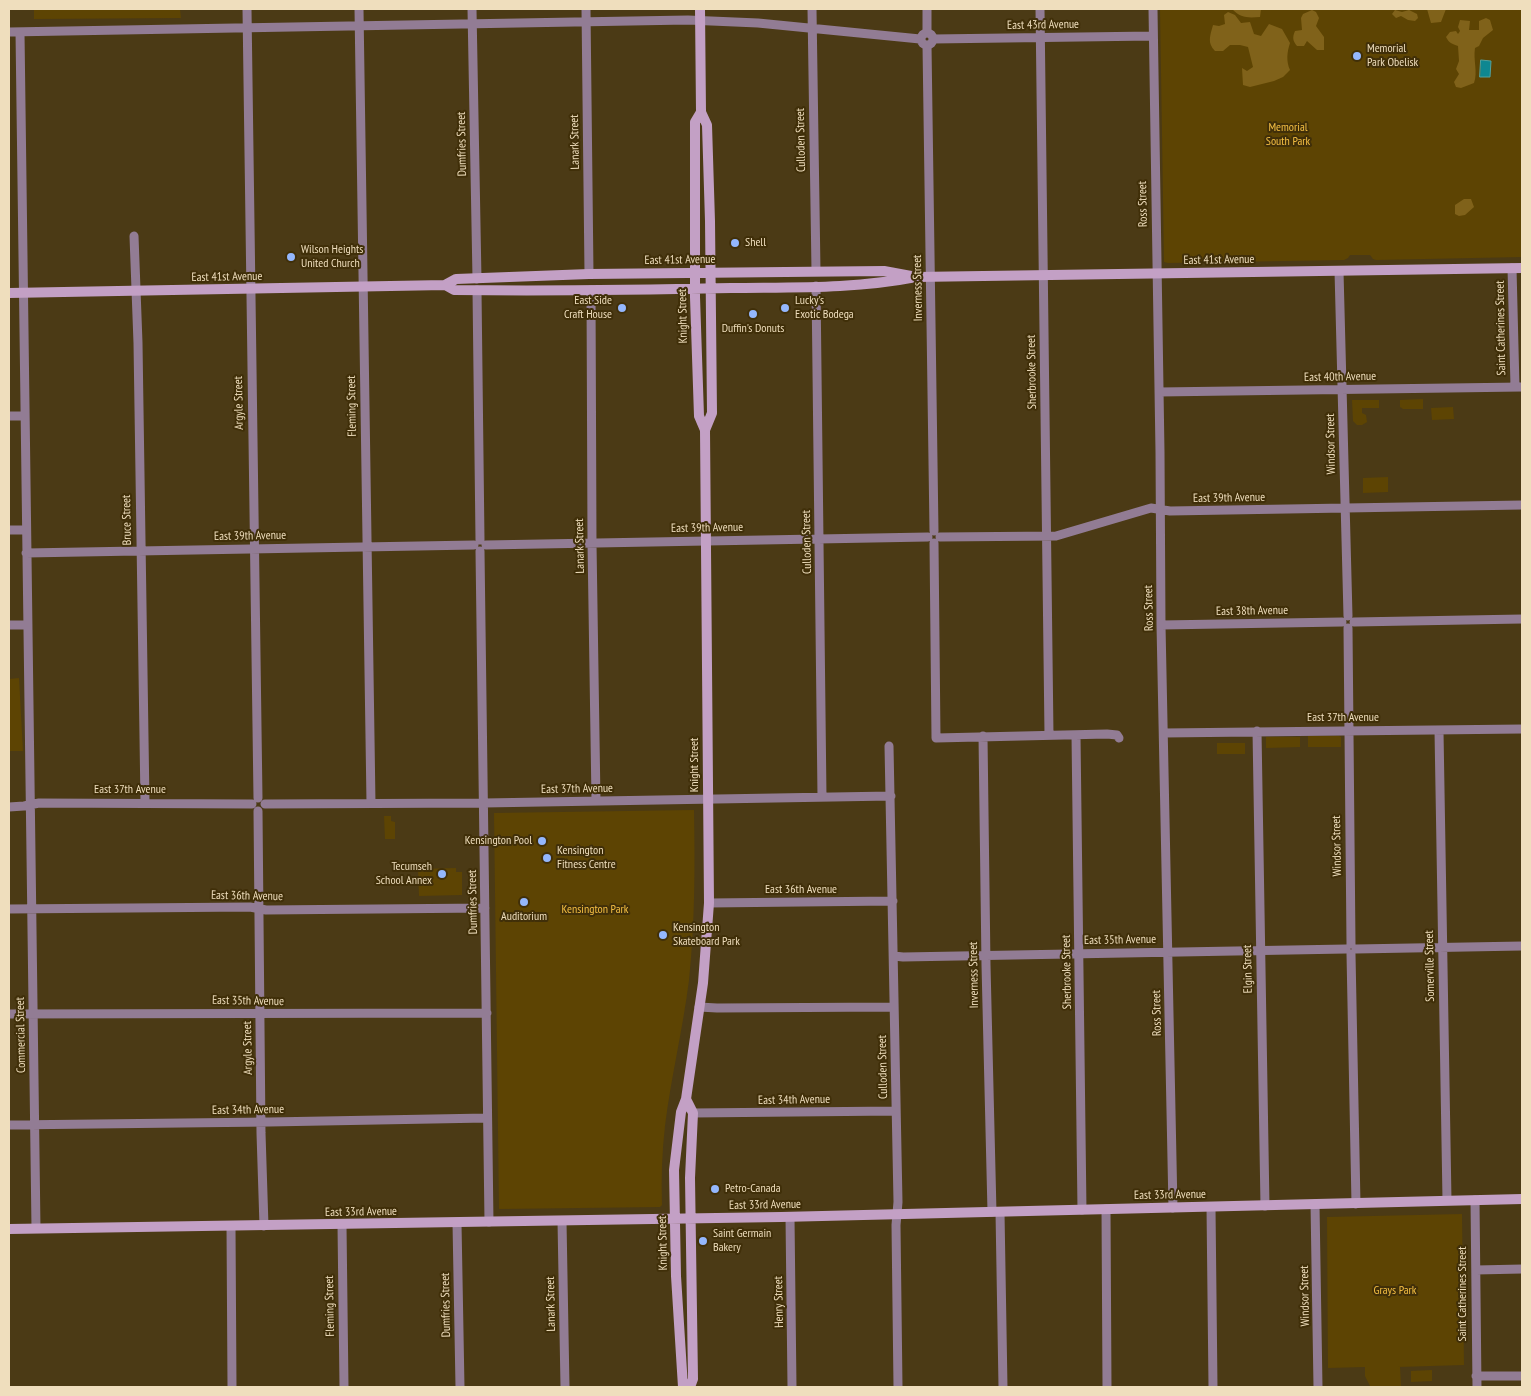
<!DOCTYPE html>
<html>
<head>
<meta charset="utf-8">
<style>
  body { margin:0 }
  #map { position:relative; width:1531px; height:1396px; overflow:hidden; background:#4b3a15; font-family:"PT Sans Narrow",sans-serif }
  canvas { display:block }
  .frame { position:absolute; inset:0; border:10px solid #efdebd; pointer-events:none }
</style>
</head>
<body>
<div id="map">
<canvas width="1531" height="1396"></canvas>
<div class="frame"></div>
</div>
<script>
const g = document.querySelector('canvas').getContext('2d');
g.lineJoin = 'round';
function paint(path, color) {
  g.fillStyle = color;
  g.fill(path, 'evenodd');
}
function trace(path, color, width, dash) {
  g.strokeStyle = color;
  g.lineWidth = width;
  g.lineCap = dash ? 'butt' : 'round';
  g.setLineDash(dash || []);
  g.stroke(path);
}
function write(font, color, halo, rows, align = 'center') {
  g.font = font + ' "PT Sans Narrow",sans-serif';
  g.lineWidth = 4;
  g.setLineDash([]);
  g.textBaseline = 'middle';
  g.strokeStyle = halo;
  g.fillStyle = color;
  for (const [text, x, y, turn = 0] of rows) {
    g.save();
    g.translate(x, y);
    g.rotate((+turn || 0) * Math.PI / 180);
    g.textAlign = isNaN(turn) ? turn : align;
    if (halo) g.strokeText(text, 0, 0);
    g.fillText(text, 0, 0);
    g.restore();
  }
}
paint(new Path2D(`
  M34,9H180L181,18L34,19Z
  M1160,9H1522V257L1376,260L1373,259L1370,255H1350L1348,258L1344,260L1168,263L1164,262Z
  M1423,399V409H1403L1400,407V400Z
  M1352,400H1379V408H1362V413L1366,415L1367,422L1362,425H1357L1353,421Z
  M1453,407L1454,419L1432,420L1431,408Z
  M1388,477V492L1363,493V478Z
  M19,678L23,751H9V679Z
  M1308,736H1339L1341,737V747H1308Z
  M1266,737H1300V747L1266,748Z
  M1217,743H1245V754H1217Z
  M694,810C695,867 695,923 689,980C683,1029 671,1077 665,1126C662,1152 661,1179 662,1205L660,1207L499,1209L494,813Z
  M384,816H391V821L395,822V839H385Z
  M456,868V872H462V895L419,896L418,869Z
  M1462,1214L1464,1365L1398,1367H1400L1401,1386H1370L1365,1376V1367L1328,1368L1327,1217Z
  M1432,1370V1381L1411,1382V1371Z`), '#5d4403');
paint(new Path2D(`
  M1232,9H1261L1260,17C1247,18 1241,18 1232,9Z
  M1427,9H1446L1441,22L1431,23Z
  M1312,10L1316,12L1319,18L1316,26L1324,37V50H1317L1307,41L1304,46H1297C1293,41 1292,38 1295,31L1302,30L1301,18L1303,14Z
  M1395,10L1402,12L1409,10L1417,14L1418,18L1415,21L1408,20L1401,16L1396,18L1392,14Z
  M1228,12L1235,15L1241,23L1250,22L1254,34L1261,36L1269,24L1282,29L1290,43C1287,52 1286,61 1290,70L1283,77L1274,81L1250,87L1243,85L1242,68L1247,71L1253,67L1248,47L1240,45H1230L1223,51H1215C1207,43 1210,36 1213,25L1219,26L1225,24L1224,15Z
  M1486,18L1490,20L1493,30L1483,38L1479,46L1475,48C1473,60 1478,72 1474,83L1461,88L1456,87L1454,82L1459,74L1456,69L1459,61L1458,46C1452,44 1449,43 1446,37L1450,32L1456,31L1458,34L1460,31L1458,27L1460,20L1470,21L1469,30H1479V21Z
  M1464,199H1471L1474,207L1465,215L1459,216L1455,214V205Z`), '#80621a');
const water = new Path2D(`
  M1481,60L1491,61L1490,77H1480Z`);
paint(water, '#0e8791');
trace(water, '#52a19e', 1);
trace(new Path2D(`
  M247,9L258,798
  M359,9L371,803
  M472,9L477,279
  M586,9L589,274
  M812,9L816,271
  M927,9V33
  M1040,9L1049,735
  M1153,9L1160,452L1161,625L1173,1208
  M9,32L688,20L758,23L920,39
  M20,32L36,1228
  M921 39a6 6 0 1 1 12 0a6 6 0 1 1-12 0Z
  M933,39L1153,36
  M927,45L934,531
  M134,236L138,343L145,803
  M1512,268L1515,387
  M1339,271L1348,616
  M816,286L822,797
  M477,290L480,540
  M591,290L592,543L596,801
  M1159,392L1522,387
  M9,416H24
  M9,530H26
  M940,537L1056,536L1151,508L1170,511L1522,505
  M934,543L936,738L1107,734L1117,735L1119,738
  M486,545L928,537
  M480,551L489,1222
  M26,553L474,545
  M1354,622L1522,619
  M9,625H28
  M1161,625L1342,622
  M1348,628L1351,944
  M1257,731L1265,1206
  M1439,731L1447,1200
  M1164,733L1522,729
  M1076,735L1082,1210
  M983,736L986,965L992,1212
  M889,746L898,1202L896,1225L898,1387
  M265,804L484,803L891,796
  M9,807L24,806L39,803L252,804
  M258,811L261,1133L264,1226
  M709,903L893,901
  M9,909L250,907L266,910L485,908
  M1356,949L1522,946
  M1351,954L1356,1204
  M894,956L903,957L1346,949
  M699,1007L717,1008L894,1007
  M9,1014L487,1013
  M693,1113L896,1111
  M9,1125L269,1122L487,1118
  M1475,1200L1477,1387
  M1315,1204L1318,1387
  M1211,1207L1213,1387
  M1106,1209L1107,1387
  M1000,1212L1003,1387
  M790,1217L792,1387
  M562,1221L565,1387
  M457,1223L460,1387
  M342,1225L344,1387
  M231,1226L232,1387
  M1476,1270L1522,1269
  M1476,1376H1522`), '#927c94', 9);
trace(new Path2D(`
  M701,112L695,122V297L699,416L705,430
  M445,285L454,290C546,291 638,290 731,288C792,287 855,289 916,277L1522,268
  M9,293L445,285L456,279L589,274L884,271L911,276
  M686,1099L693,1113L690,1178L693,1379L690,1387
  M9,1229L781,1217L1522,1199
  M683,1387L676,1276L674,1170L681,1112L686,1099L703,983L709,903L705,430L712,413L710,221L707,125L701,112L700,9`), '#c3a0c5', 10);
for (const [x, y, r, color] of [
  [1357,56,5,"#94b7fd"],
  [735,243,5,"#94b7fd"],
  [291,257,5,"#94b7fd"],
  [622,308,5,"#94b7fd"],
  [785,308,5,"#94b7fd"],
  [753,314,5,"#94b7fd"],
  [542,841,5,"#94b7fd"],
  [547,858,5,"#94b7fd"],
  [442,874,5,"#94b7fd"],
  [524,902,5,"#94b7fd"],
  [663,935,5,"#94b7fd"],
  [715,1189,5,"#94b7fd"],
  [703,1241,5,"#94b7fd"]
]) {
  const dot = new Path2D();
  dot.arc(x, y, r, 0, 2 * Math.PI);
  g.fillStyle = color;
  g.fill(dot);
  trace(dot, '#402f09', 2);
}
write('12px', '#efdebd', '#402f09', [
  ["East 43rd Avenue",1043,25,-1],
  ["Culloden Street",801,140,-91],
  ["Lanark Street",575,142,-91],
  ["Dumfries Street",462,144,-91],
  ["Ross Street",1143,204,-91],
  ["East 41st Avenue",680,260,-1],
  ["East 41st Avenue",1219,260,-1],
  ["East 41st Avenue",227,277,-1],
  ["Inverness Street",918,288,-91],
  ["Knight Street",683,316,-91],
  ["Saint Catherines Street",1501,328,-91],
  ["Sherbrooke Street",1032,372,-91],
  ["East 40th Avenue",1340,377,-1],
  ["Argyle Street",239,403,-91],
  ["Fleming Street",352,406,-91],
  ["Windsor Street",1331,444,-91],
  ["East 39th Avenue",1229,498,-1],
  ["Bruce Street",127,520,-91],
  ["East 39th Avenue",707,528,-1],
  ["East 39th Avenue",250,536,-1],
  ["Culloden Street",807,542,-91],
  ["Lanark Street",580,546,-91],
  ["Ross Street",1149,608,-91],
  ["East 38th Avenue",1252,611,-1],
  ["East 37th Avenue",1343,718],
  ["Knight Street",695,765,-90],
  ["East 37th Avenue",577,789,-1],
  ["East 37th Avenue",130,790],
  ["Windsor Street",1337,846,-91],
  ["East 36th Avenue",801,890],
  ["East 36th Avenue",247,896,1],
  ["Dumfries Street",473,902,-91],
  ["East 35th Avenue",1120,940,-1],
  ["Somerville Street",1430,966,-91],
  ["Elgin Street",1248,969,-91],
  ["Sherbrooke Street",1067,972,-91],
  ["Inverness Street",974,975,-91],
  ["East 35th Avenue",248,1001,1],
  ["Ross Street",1157,1013,-91],
  ["Commercial Street",21,1035,-91],
  ["Argyle Street",248,1048,-91],
  ["Culloden Street",883,1067,-91],
  ["East 34th Avenue",794,1100,-1],
  ["East 34th Avenue",248,1110,-1],
  ["East 33rd Avenue",1170,1195,-1],
  ["East 33rd Avenue",765,1205,-1],
  ["East 33rd Avenue",361,1212,-1],
  ["Knight Street",663,1243,-91],
  ["Saint Catherines Street",1463,1294,-90],
  ["Windsor Street",1305,1296,-91],
  ["Henry Street",779,1302,-91],
  ["Lanark Street",551,1304,-91],
  ["Dumfries Street",446,1305,-91],
  ["Fleming Street",330,1306,-91]
]);
write('12px', '#efdebd', '#402f09', [
  ["Memorial",1367,49],
  ["Park Obelisk",1367,63],
  ["Shell",745,243],
  ["Wilson Heights",301,250],
  ["United Church",301,264],
  ["East Side",612,301,"right"],
  ["Craft House",612,315,"right"],
  ["Lucky's",795,301],
  ["Exotic Bodega",795,315],
  ["Duffin's Donuts",753,329,"center"],
  ["Kensington Pool",532,841,"right"],
  ["Kensington",557,851],
  ["Fitness Centre",557,865],
  ["Tecumseh",432,867,"right"],
  ["School Annex",432,881,"right"],
  ["Auditorium",524,917,"center"],
  ["Kensington",673,928],
  ["Skateboard Park",673,942],
  ["Petro-Canada",725,1189],
  ["Saint Germain",713,1234],
  ["Bakery",713,1248]
], 'left');
write('12px', '#f5bf43', '#402f09', [
  ["Memorial",1288,128],
  ["South Park",1288,142],
  ["Kensington Park",595,910],
  ["Grays Park",1395,1291]
]);
</script>
</body>
</html>
